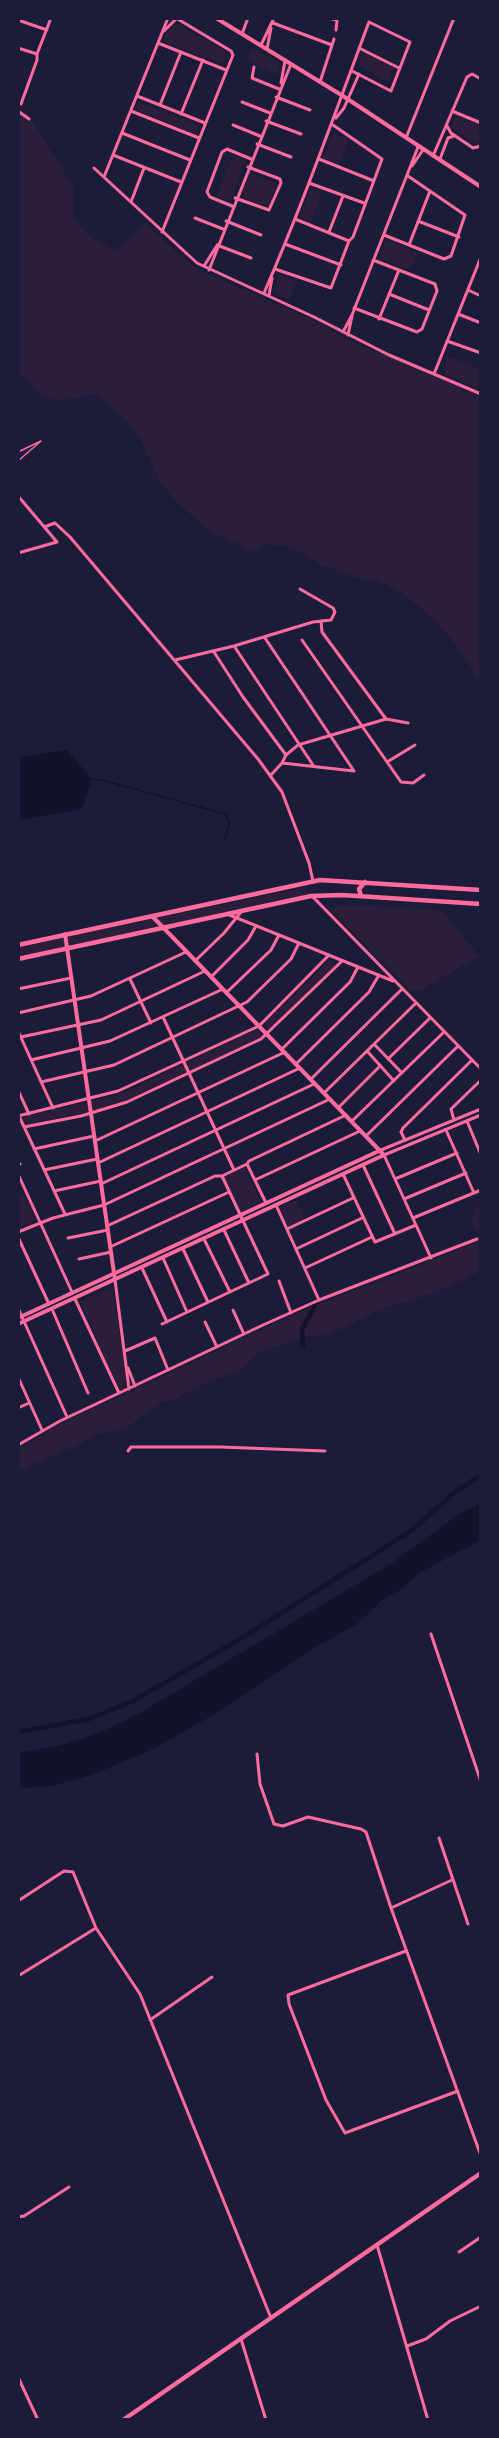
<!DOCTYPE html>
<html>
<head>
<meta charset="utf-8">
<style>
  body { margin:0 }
  #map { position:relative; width:499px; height:2438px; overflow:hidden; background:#1b1b3a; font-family:"Fira Sans Condensed",sans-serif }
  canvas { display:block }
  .frame { position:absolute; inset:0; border:20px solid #1b1b3a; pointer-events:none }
</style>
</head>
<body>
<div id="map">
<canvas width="499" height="2438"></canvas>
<div class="frame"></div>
</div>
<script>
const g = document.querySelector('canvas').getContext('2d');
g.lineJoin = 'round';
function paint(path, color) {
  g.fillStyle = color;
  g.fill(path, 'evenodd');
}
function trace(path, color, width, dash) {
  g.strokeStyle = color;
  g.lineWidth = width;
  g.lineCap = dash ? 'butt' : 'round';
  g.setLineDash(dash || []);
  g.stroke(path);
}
paint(new Path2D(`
  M178,24L228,52L223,64L165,42L163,37L173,26Z
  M253,48L280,63L278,75L246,60Z
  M362,52L394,67L388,83L359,65Z
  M138,102L199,125L196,135L136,110Z
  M18,107L30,117L74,188L73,218L93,239L117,250L145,223L182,257L201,271L318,322L350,340L481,397V684L460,650L436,621L401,592L376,580H362L319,564L292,547L262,544L257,551L250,552L247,548L210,531L176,502L159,480L140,438L127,421L101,397L93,394L58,401L39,393L18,371Z
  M455,116L481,125L478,145L451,128Z
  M334,133L349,141L339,165L323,158Z
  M233,155L246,160L230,201L216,196Z
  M250,173L277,184L268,208L240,197Z
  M313,189L322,193L311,222L301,218L300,215L310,191Z
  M385,240L417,252L410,270L379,259Z
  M278,274L297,281L289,300L274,292Z
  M447,356L481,369V390L445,373Z
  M306,887L308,892L304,895L18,957V947Z
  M338,905L441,910L479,956L420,991L410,990L331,910Z
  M329,960L336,963L332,969L269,1029L265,1023Z
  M257,1029L263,1035L260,1039L121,1102L95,1110L18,1127V1118L121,1094Z
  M245,1167L261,1202L240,1212L224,1177Z
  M24,1194L36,1220L18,1229V1197Z
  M481,1198V1271L437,1292L381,1309L330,1334L315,1337L306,1336L260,1352L241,1370L194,1388L175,1400L163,1402L152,1408L131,1425L96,1435L73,1447L18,1471V1450L54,1427L297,1313L476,1243L479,1235L470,1220Z
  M296,1200L305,1219L288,1226L280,1208Z
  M113,1287L127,1387L120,1391L80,1301Z`), '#2a1e3b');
paint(new Path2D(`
  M67,750L92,779L82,809L18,820V757Z
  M481,1503V1540L419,1573L400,1590L381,1601L357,1624L316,1647L223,1709L154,1749L89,1776L51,1786L18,1788V1752C62,1749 100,1734 138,1714L389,1565L461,1513Z`), '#12122b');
trace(new Path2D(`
  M92,779L102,780L225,814L229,822L225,839`), '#12122b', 1.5);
trace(new Path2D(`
  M303,1346L302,1329L315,1306
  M18,1732L89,1719L133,1701L237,1641L411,1531L455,1492L481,1475`), '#12122b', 4.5);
trace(new Path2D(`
  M18,452L41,441
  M18,461L41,441`), '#ff6b9d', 1.5);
trace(new Path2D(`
  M328,18L337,20
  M18,20L47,30
  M273,23L332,45
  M336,30L337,20
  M164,31L176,19
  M242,34L248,18
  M481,39V43
  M158,43L226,70
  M261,45L274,18
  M18,48L37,54
  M359,48L399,68
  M267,49L271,28
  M254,67L252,78L279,89
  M320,82L334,39
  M281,83L285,61
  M137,96L205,123
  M276,97L310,110
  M242,102L270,113
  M21,104L37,60V54L51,18
  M160,105L181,52
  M18,111L29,119
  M131,111L199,138
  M452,111L481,123
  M181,114L203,60
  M336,118L344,108L359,74
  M266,121L301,134
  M233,125L260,136
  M447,126L451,133L473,148L481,146
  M122,133L190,160
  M406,138L454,18
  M257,144L291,157
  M113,155L181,182
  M433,156L467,77L472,74L481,79
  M319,159L374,181
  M440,159L448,138L454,136
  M412,166L423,150
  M94,168L197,263L314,317L389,355L481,394
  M104,177L168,18
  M309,183L364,203
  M235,198L269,210L281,183L280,179L248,167
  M131,202L144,168
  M232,206L210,197L207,192L222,152L227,149L251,159
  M195,218L223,229
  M295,219L349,241
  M226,221L261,235
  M418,221L459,237
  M162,232L233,55L231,51L176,18
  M329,232L343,196
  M384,235L444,259L451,256L465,215L408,176
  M285,244L341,265
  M217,245L251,258
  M409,245L430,191
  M204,266L216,247
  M275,269L331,288L349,241L353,237L382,159L333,125
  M209,270L291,64
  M468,290L481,296
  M264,293C303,204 335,113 369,22L410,42L391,91L352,71
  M389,294L429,310
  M269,295L272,278
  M354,308L417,332L422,329L437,291L435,284L373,260
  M458,314L481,323
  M379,319L399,270
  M343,332L352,315L418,147
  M348,335L352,316
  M447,341L481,353
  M434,374L481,257
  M18,496L57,542L18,553
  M44,527L55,523L70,537L258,759L282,792L309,863L313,881
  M321,621L322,632L386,719L408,723
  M265,638L354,771
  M302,640L401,782L413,783L424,775
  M234,646L313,765
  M214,652L243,697L286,755
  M175,660L234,646L313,622L331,620L335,612L333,608L300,589
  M387,762L415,745
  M282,763L354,771
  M270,776L282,763L286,755L298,745L386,719
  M313,897L481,1069
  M227,914L393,981
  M195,961L224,933L241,912
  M211,977L248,940L256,926
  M130,979L151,1023
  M18,989L71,978
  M226,993L271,950L279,935
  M18,1013L91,996L186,952
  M163,1017L234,1170
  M18,1031L53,1108
  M21,1037L101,1020L205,971
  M374,1044L402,1073
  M282,1049L350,982L358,967
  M367,1051L394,1081
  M388,1059L430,1018
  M31,1060L110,1041L223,989
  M296,1064L369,992L379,975
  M311,1079L402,989
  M41,1082L114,1065L247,1002L291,959L299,943
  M18,1090L29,1114
  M324,1093L416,1003
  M339,1107L380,1066
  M18,1116L118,1091L259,1026L329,955
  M19,1116L65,1214
  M454,1120L451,1109L481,1080
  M352,1121L444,1032
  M467,1121L481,1155
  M24,1127L81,1116L127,1102L261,1039L342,961
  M446,1130L474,1193
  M366,1136L458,1046
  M405,1140L401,1132L403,1128L472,1060
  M95,1141L285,1052
  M34,1149L94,1136
  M381,1150L481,1109
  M98,1163L300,1068
  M18,1164H20
  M247,1164L266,1203
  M363,1165L395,1234
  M44,1170L97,1159
  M18,1174L72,1292
  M343,1174L375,1242L416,1225
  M395,1179L457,1153
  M255,1180L360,1131
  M101,1184L314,1084
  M54,1191L101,1181
  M404,1199L466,1173
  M276,1205L319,1300
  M413,1218L481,1190
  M107,1226L215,1176H222L247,1164L249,1161L346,1115
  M287,1229L353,1198
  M224,1230L249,1283
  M18,1232L53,1218L104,1205L330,1099
  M18,1237L49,1304
  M68,1238L108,1230
  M204,1239L230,1292
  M110,1247L229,1192
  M183,1249L208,1302
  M296,1249L362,1218
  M163,1258L187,1312
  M431,1258L384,1155L481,1115
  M79,1259L111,1252
  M142,1268L167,1322
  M305,1268L372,1237
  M115,1280L129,1389
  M279,1281L291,1313
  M75,1299L119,1393
  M18,1308L67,1417
  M52,1309L88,1393
  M233,1310L244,1334
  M205,1322L217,1347
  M162,1324L268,1274L222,1176
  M125,1351L155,1338L168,1370
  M128,1368L135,1386
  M18,1377L42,1430
  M18,1408L29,1403
  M18,1445L60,1421L263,1325L319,1300L477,1239
  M128,1451L131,1447H221L325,1451
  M431,1634L481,1782
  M257,1754L260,1784L274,1824L283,1826L308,1817L361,1829L366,1832L391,1908L481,2156
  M439,1838L468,1924
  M18,1901L64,1871L73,1872L96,1928L140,1994L271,2318
  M391,1908L452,1880
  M406,1951L288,1995L289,2004L326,2100L345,2133L458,2091
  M18,1976L96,1928
  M150,2020L212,1977
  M18,2217L24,2216L69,2187
  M377,2245L428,2420
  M459,2252L481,2237
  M241,2339L266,2420
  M407,2346L426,2339L450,2321L481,2306
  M18,2377L38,2420`), '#ff6b9d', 3);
trace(new Path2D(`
  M216,18L343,96L481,187
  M65,934L115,1280
  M18,1318L381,1150
  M18,1324L384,1155L152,916`), '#ff6b9d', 4);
trace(new Path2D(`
  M361,896L359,889L365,882
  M18,945L320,880L481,890
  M18,959L311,896L342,895L481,904
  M123,2420L481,2173`), '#ff6b9d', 4.5);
</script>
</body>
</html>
